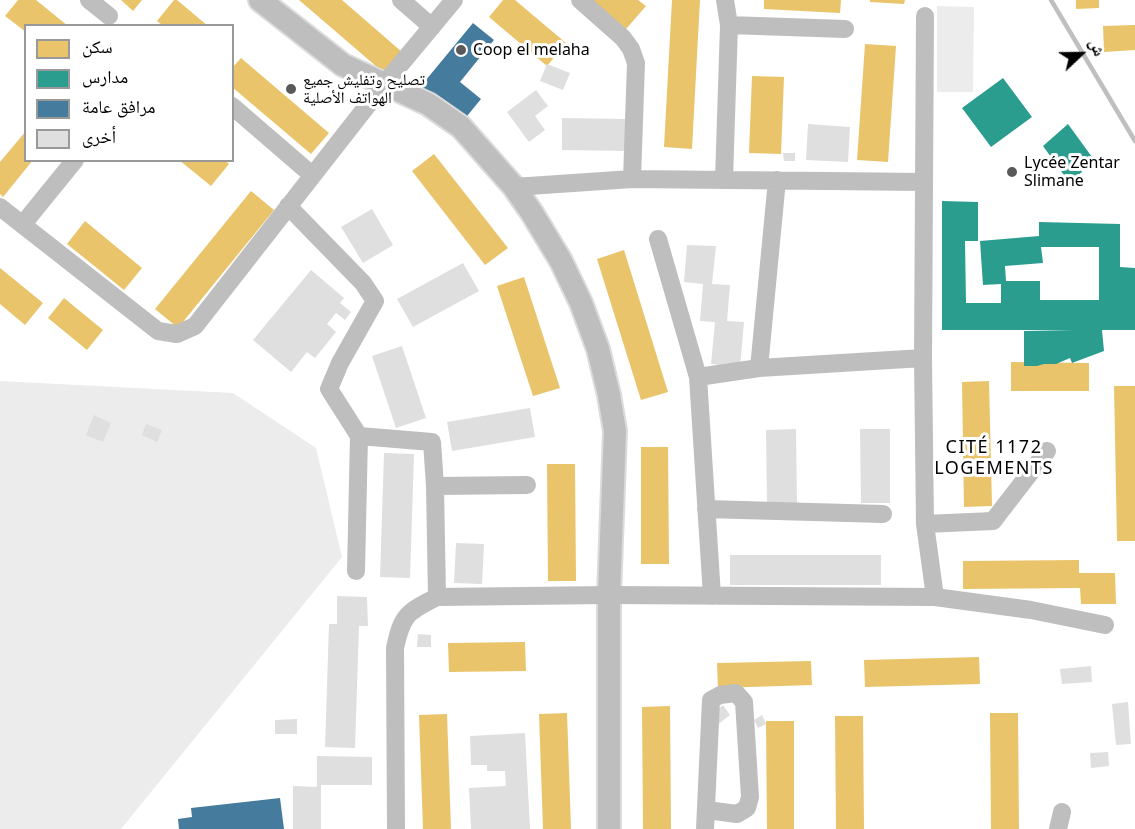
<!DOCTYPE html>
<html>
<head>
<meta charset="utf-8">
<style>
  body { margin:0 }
  #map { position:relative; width:1135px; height:829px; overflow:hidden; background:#fff; font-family:"Noto Sans","Noto Naskh Arabic",sans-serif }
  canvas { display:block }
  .legend { position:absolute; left:24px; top:24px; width:210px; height:138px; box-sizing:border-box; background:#fff; border:2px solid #999; margin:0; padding:8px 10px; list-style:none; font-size:18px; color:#000 }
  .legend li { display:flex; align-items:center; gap:12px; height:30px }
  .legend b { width:30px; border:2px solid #999 }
  .north { position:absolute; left:1051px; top:24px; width:60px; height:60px; -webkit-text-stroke:4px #fff; paint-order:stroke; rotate:68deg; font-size:16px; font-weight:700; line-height:24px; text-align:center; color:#000 }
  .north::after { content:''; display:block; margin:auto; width:21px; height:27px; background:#000; clip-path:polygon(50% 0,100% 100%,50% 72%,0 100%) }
</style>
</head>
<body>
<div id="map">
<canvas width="1135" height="829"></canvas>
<ul class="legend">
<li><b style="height:16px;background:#e9c46a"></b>سكن</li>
<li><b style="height:16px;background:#2a9d8f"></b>مدارس</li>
<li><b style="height:16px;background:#457b9d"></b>مرافق عامة</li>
<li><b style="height:16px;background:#dfdfdf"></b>أخرى</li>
</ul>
<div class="north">ش</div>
</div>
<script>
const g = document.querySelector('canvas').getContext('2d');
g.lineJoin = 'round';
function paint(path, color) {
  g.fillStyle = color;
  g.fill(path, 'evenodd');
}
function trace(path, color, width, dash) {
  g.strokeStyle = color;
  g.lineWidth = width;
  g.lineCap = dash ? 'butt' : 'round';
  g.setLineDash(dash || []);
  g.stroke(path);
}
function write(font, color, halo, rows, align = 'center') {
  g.font = font + ' "Noto Sans","Noto Naskh Arabic",sans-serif';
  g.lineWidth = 6;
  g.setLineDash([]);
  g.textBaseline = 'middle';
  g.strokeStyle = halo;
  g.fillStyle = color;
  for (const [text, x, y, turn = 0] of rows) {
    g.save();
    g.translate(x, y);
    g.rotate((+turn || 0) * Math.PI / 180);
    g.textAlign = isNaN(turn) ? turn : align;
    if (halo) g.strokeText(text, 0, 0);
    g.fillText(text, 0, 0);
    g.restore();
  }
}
paint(new Path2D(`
  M937,6L974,7L973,92H937Z
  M0,381L233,393L316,448L342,557L121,829H0Z`), '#ececec');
paint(new Path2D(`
  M18,0H36L68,26H26V32L5,16Z
  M121,0H142L133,11Z
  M174,0H177L208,26H163L157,21Z
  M299,0H342L402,52L384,73Z
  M503,0H515L566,43L547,66L489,17Z
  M592,0H638L646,6L626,29Z
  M672,0H700L692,149L664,147Z
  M764,0H841L840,13L764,9Z
  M870,0H905L904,4L870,2Z
  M1076,0H1099V8L1076,9Z
  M1135,25V50L1104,52L1103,26Z
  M865,44L896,46L888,162L857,160Z
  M241,58L329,133L311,154L232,87V68Z
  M752,76L784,77L781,154L749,153Z
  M26,131V160H33L3,197L0,194V162Z
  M434,154L508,248L485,265L412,171Z
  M179,160H225L229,164L211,186Z
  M251,191L274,210L178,328L155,309Z
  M85,221L142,268L124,290L67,244Z
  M624,250L668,392L641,400L597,259Z
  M0,268L43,303L25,325L0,304Z
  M524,277L560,388L533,396L497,286Z
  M64,298L103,330L87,350L48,318Z
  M1011,362L1089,363V391H1011Z
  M989,381L992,506L964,507L962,382Z
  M1114,386H1135V541H1117Z
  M641,447H668L669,564H641Z
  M547,464H575L576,581H548Z
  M1079,560V573H1115L1116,604H1081L1080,588L963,589V561Z
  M525,642L526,671L449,672L448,643Z
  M979,657L980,684L865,687L864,660Z
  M811,661L812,685L718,688L717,663Z
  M670,706L671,829H643L642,707Z
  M567,713L571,829H543L539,714Z
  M990,713H1018L1019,829H991Z
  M447,714L451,829H423L419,715Z
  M835,716H863L864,829H836Z
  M766,721H794V829H767Z`), '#e9c46a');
paint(new Path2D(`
  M1003,78L1032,117L991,147L962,108Z
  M1068,124L1092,157L1079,167L1082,172L1069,182L1043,146Z
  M942,201L978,202V241H965L966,303H1001V284L983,285L980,241L1039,236V222L1120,224V267L1135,268V330H1102L1104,351L1072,363L1070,358L1056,364H1044L1037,366H1024V331L1074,330H942ZM1041,247H1099V300H1040V281H1006L1005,266L1043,263Z`), '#2a9d8f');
paint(new Path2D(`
  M473,23L494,40L460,82L481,99L463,121L421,86Z
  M280,798L284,829H179L178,819L192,817L191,808Z`), '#457b9d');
trace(new Path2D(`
  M1051,0L1135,141`), '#bfbfbf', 4.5);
paint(new Path2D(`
  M547,64L570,73L563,90L540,81Z
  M536,90L548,106L535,116L545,130L529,142L507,112Z
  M562,118L627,119L626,151L562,150Z
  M808,124L850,127L848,162L806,160Z
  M783,153H795V161H784Z
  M372,209L393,245L363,263L341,227Z
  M687,245L716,246L712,284L730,285L727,321L744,322L740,367L711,364L715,322L700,321L703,284L684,282Z
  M463,263L479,291L413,327L397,299Z
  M311,270L344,298L340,303L351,312L345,320L336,313L327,324L336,332L315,358L307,352L291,372L253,340Z
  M402,346L426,418L396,428L372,356Z
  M530,408L535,437L452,451L447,422Z
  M94,415L111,423L103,442L86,435Z
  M146,424L162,430L157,442L142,435Z
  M796,429L797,504H767L766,430Z
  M860,429H890V503H861Z
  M384,453L414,454L410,578L380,577Z
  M456,543L484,544L482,584L454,583Z
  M730,555H881V585H730Z
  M337,596L367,597L368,626H359L355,748L325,747L329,624H337Z
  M418,634L431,635V647H417Z
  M1091,666L1092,682L1062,684L1060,669Z
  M1128,702L1131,744L1116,745L1112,704Z
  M723,705L730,715L716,726L703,721Z
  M762,715L766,724L758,728L754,720Z
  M297,719V734H275V720Z
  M525,733L530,829H471L469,788L506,786L505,771H487V765H471L470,736Z
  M1108,752L1109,766L1091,768L1090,753Z
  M317,756L372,757V785H321V829H293V786L317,787Z`), '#dfdfdf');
const major = new Path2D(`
  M260,0L343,65L428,104L461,127L514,187L532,213L561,261L581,303L598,349L609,395L615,431L609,595V829`);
trace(major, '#dbdbdb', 26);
trace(new Path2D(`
  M89,0L109,16
  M401,0L432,27
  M580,0L623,38L631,49L636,63L632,179
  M725,0L729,25
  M925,16L923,358L925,524L935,597
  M232,106L312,175
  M724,180L729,25L845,29
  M514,187L632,179L924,182
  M288,206L363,283L375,301L340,363L329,389L359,436L356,571
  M0,207L158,331L177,334L195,326L385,83L454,0
  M23,224L75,160
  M658,239L698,377L712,596
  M759,368L777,180
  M698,377L759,368L923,358
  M359,436L432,442L435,486L437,597
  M435,486L527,485
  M706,509L883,514
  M925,524L993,521L1047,451
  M396,829L395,648C402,615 407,612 437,597L609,595L935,597L1031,610L1105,625
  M705,829L711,700L720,695L736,693L744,702L750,797L747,808L737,814L707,810
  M1058,829L1062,812`), '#bebebe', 18);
trace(major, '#bebebe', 22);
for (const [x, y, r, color] of [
  [461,50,6,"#595959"],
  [291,89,6,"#595959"],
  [1012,172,6,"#595959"]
]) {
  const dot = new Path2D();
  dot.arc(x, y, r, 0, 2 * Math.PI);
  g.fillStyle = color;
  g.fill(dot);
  trace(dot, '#fff', 2);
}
write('16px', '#000', '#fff', [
  ["Coop el melaha",473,50],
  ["تصليح وتفليش جميع",303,80],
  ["الهواتف الأصلية",303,98],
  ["Lycée Zentar",1024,163],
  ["Slimane",1024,181]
], 'left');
g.letterSpacing = '1.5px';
write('18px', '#000', '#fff', [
  ["CITÉ 1172",994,448],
  ["LOGEMENTS",994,469]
]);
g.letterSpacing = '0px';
</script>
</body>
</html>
